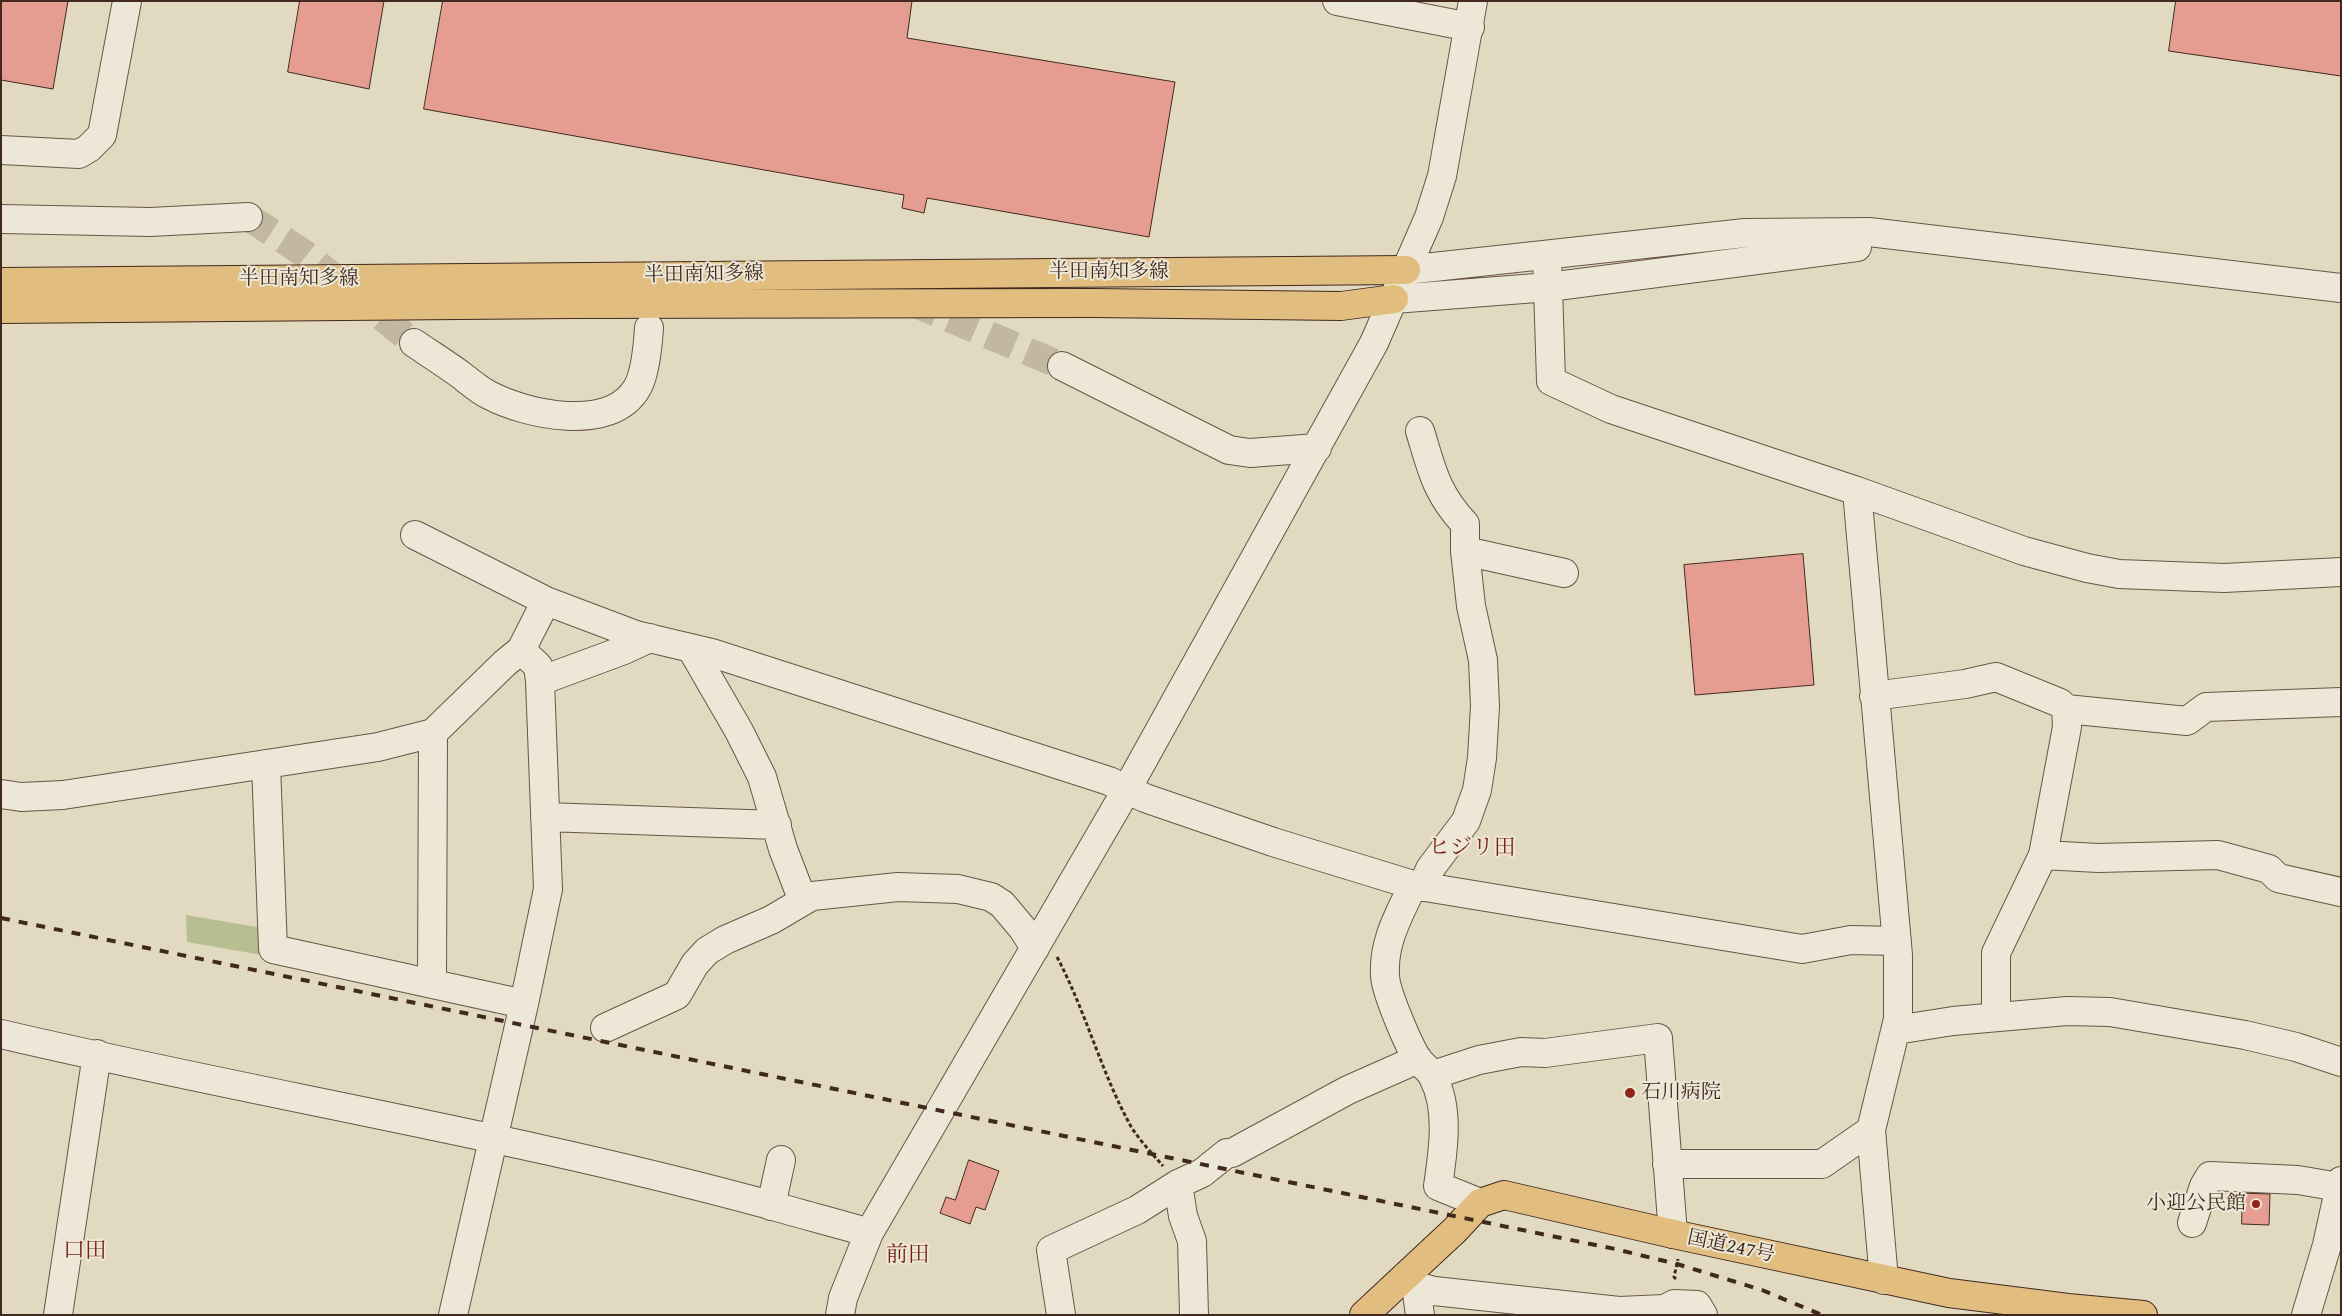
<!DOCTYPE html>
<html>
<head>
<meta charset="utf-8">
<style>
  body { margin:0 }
  #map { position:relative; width:2342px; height:1316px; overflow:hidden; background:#e2dac0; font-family:"Gentium Book Plus",serif }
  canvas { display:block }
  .frame { position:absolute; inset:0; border:2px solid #41291f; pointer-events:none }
</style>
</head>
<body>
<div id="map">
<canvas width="2342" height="1316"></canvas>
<div class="frame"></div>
</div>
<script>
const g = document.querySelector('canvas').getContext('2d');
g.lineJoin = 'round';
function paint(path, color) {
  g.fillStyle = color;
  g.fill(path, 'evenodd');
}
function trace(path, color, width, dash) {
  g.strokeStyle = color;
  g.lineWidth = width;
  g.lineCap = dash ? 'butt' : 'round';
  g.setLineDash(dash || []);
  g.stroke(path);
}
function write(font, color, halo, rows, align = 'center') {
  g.font = font + ' "Gentium Book Plus","Noto Serif JP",serif';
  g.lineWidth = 4;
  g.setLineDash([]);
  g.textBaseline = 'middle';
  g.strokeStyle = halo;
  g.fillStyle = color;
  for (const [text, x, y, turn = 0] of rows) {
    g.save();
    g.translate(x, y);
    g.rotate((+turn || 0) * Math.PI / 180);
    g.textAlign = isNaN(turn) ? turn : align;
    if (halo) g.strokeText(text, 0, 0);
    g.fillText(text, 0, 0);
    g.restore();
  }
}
paint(new Path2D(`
  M186,915L263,928L262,955L187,942Z`), '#b7be90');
const building = new Path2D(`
  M1,1H68L53,89L1,80Z
  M300,1H384L369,89L288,72Z
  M443,1H912L907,38L1175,82L1149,237L927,198L924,213L902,208L904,195L424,109Z
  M2176,1H2341V76L2169,51Z
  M1803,554L1814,685L1695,695L1684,565Z
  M969,1160L999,1171L985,1210L976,1207L970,1224L940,1213L946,1197L955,1200Z
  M2243,1193L2270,1194L2269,1225L2242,1224Z`);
paint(building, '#e59d92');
trace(building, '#41291f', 1);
trace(new Path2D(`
  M248,217L305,254L414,343
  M911,302L1062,366`), '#c2b7a0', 28, [28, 14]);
const minor = new Path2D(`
  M1337,1L1470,27
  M1,150L79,154L89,148L102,135L127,1
  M1,219L150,222L248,217
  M1547,256L1551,381L1611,409L1857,491L2024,551L2087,568L2119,574L2224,578L2341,572
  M1406,270L1745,233L1869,232L2341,288
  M1394,299L1549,287L1857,247
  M414,343C430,354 446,364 461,375C470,382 479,390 489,395C527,415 611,433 637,388C645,375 648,343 649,328
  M1062,366L1229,450L1250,453L1317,448
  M1420,431C1432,470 1436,493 1465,524V551L1471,606L1483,660L1485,706L1482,758L1477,790L1466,821L1430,869L1422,887
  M1857,491L1898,955V1019L1871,1130L1884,1280
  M415,535L546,601L636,635L712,653L1109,781L1145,798L1273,842L1413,885L1802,949L1851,940L1897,941
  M1465,551L1564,573
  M691,648L739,731L762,777L783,849L803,901
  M540,681L624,650L650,638
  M1874,696L1965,684L1996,677L2060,703L2066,709L2067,727L2043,855L1996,953V1017
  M2066,709L2187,721L2206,707L2341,702
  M266,764L273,949L524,1004
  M1,794L21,797L63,795L378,747L433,733L505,663L521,650L546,601
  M545,817L777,825
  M2043,855L2098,858L2218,855L2269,869L2278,878L2341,892
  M1413,885C1399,915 1383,942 1385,975C1385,991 1409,1046 1418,1060C1423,1066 1430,1070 1433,1077C1450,1109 1443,1152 1438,1186L1480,1203
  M432,982L433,733
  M605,1028L677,995L695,964L707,951L725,940L771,920L812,896L898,887L958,889L991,897L1002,904L1023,929L1035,948
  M1896,1030L1953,1021L2067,1011L2110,1012L2245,1035L2296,1047L2341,1062
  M1,1034C257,1094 517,1136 770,1205C803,1215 837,1223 869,1233
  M1433,1075L1479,1060L1521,1052L1545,1053L1658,1038L1673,1234
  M1667,1164H1822L1871,1130
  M1178,1184L1183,1216L1192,1241L1194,1315
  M771,1206L781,1160
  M2192,1223L2204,1186L2210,1176L2298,1180L2339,1187
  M1406,1276L1416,1286L1434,1291L1619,1311L1665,1309L1674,1304L1697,1305L1703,1315
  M1416,1286L1420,1315
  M58,1315L97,1054
  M453,1315L524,1004L548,889L540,681L538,666L521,650
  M840,1315L843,1298L869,1233L1127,789L1374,343L1429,217L1442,176L1473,1
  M1061,1315L1051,1250L1137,1210L1178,1184L1202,1173L1227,1153H1232L1348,1090L1418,1059
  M2306,1315L2327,1245L2341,1181`);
const major = new Path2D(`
  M1,282L1406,270
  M1,309L574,304L1094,303L1341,306L1394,299`);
const highway = new Path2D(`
  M1364,1315L1455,1230L1480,1203L1504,1195L1673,1234L1949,1293L2068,1308L2143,1315`);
trace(minor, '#695547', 30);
trace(major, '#41291f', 30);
trace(highway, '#41291f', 30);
trace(new Path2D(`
  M1057,957C1085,1010 1100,1068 1128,1121C1136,1137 1151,1152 1163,1166
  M1676,1279L1674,1277L1678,1259`), '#41291f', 3, [4, 2.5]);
trace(minor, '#ece7d6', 28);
trace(major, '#e1bd80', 28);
trace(highway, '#e1bd80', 28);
trace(new Path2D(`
  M1,918L1615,1249L1677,1264L1762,1290L1822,1315`), '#41291f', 4, [9, 9]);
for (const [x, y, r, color] of [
  [1630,1093,6,"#8f2418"],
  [2256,1204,5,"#8f2418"]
]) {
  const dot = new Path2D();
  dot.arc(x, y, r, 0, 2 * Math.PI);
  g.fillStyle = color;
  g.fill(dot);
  trace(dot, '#ece7d6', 2);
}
write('20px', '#41291f', '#ece7d6', [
  ["半田南知多線",1109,272],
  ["半田南知多線",704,275,-1],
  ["半田南知多線",299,279],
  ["国道247号",1731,1247,12]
]);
write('20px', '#41291f', '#ece7d6', [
  ["石川病院",1641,1093],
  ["小迎公民館",2246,1204,"right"]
], 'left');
write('22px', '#7a1f14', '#ece7d6', [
  ["ヒジリ田",1472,848],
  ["口田",85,1251],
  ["前田",908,1255]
]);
</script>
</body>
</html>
